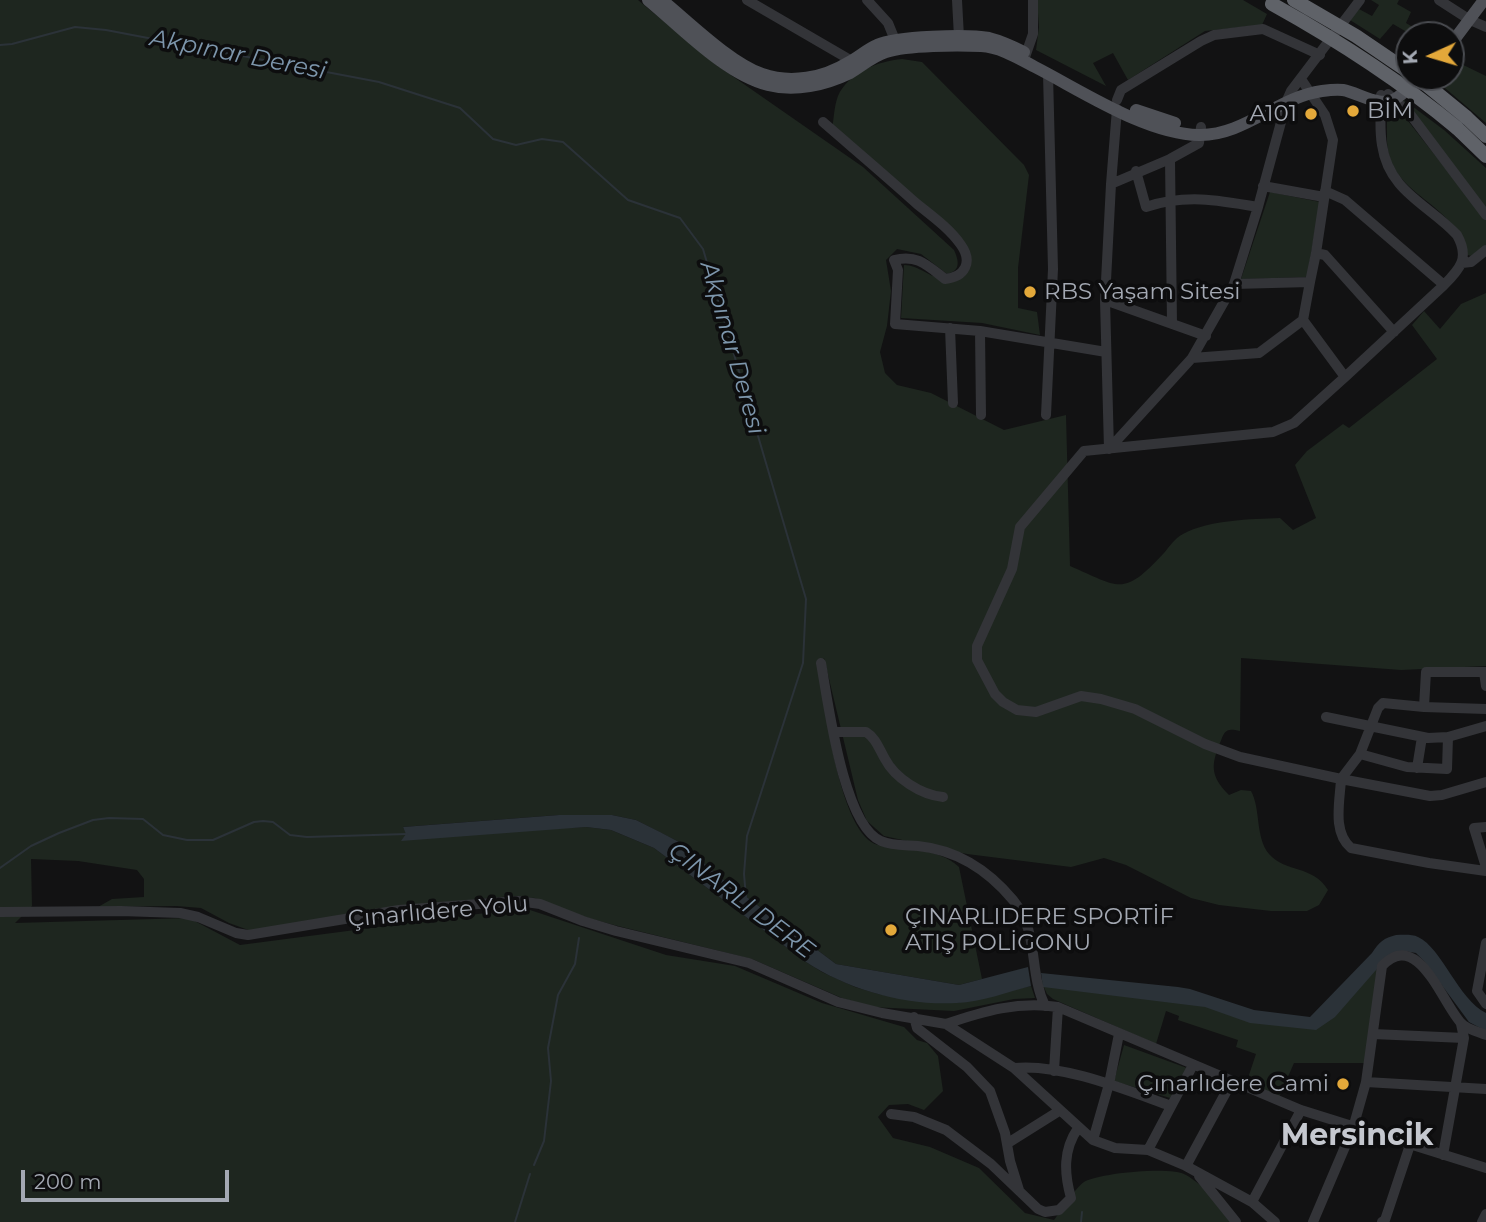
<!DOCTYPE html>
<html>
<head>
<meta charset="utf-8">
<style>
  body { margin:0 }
  #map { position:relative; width:1486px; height:1222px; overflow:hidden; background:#121213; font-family:Montserrat,sans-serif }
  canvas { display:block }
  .north { position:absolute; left:1395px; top:21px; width:70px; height:70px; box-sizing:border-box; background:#0d0d0e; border:2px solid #494b50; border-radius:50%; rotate:266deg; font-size:19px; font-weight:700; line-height:28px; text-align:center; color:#a4a9b3 }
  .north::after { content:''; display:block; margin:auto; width:24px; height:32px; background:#e3a83a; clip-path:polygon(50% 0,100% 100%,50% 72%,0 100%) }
  .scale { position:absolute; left:21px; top:1170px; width:208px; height:32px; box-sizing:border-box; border:4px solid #a4a9b3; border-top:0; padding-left:9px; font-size:21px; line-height:24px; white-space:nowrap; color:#a4a9b3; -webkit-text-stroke:5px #0d0d0e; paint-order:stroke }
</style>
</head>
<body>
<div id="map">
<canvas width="1486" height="1222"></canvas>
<div class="north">K</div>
<div class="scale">200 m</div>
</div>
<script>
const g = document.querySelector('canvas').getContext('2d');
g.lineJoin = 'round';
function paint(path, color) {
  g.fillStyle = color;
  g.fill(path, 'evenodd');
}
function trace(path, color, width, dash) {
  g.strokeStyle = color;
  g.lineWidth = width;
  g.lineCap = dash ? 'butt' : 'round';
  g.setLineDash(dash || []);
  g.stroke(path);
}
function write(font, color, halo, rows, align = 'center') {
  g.font = font + ' Montserrat,sans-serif';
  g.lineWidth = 7;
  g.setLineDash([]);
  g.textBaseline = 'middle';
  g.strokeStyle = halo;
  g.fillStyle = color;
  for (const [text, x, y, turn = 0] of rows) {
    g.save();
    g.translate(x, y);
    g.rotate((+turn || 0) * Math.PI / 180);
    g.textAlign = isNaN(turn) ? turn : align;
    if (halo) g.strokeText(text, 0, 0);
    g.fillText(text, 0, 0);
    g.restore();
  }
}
paint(new Path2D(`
  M0,0H638L715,64L863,167L954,250C959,261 961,271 947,274L921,254L897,249L886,260L891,291L887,326L880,352L885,373L897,385L931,393L1004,430L1066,415L1070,566C1121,588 1123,597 1164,553C1169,547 1175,538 1183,534C1208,520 1251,519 1280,518L1293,530L1316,518L1295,465L1307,451L1343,424L1349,428L1437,359L1412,325L1424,311L1440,329L1461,304L1486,293V666L1401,670L1241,658L1240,731C1226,728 1225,730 1220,743C1211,765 1210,776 1229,795L1241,790L1251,791C1261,809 1255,837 1269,854C1286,873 1313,865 1328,890L1319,905L1307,911H1271L1219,905L1191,898L1126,865L1104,858L1071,867L967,854L884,836L867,821L858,800L824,658L819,667C825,703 839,835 878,845C905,851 938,847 959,867L982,979L959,985L836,964L720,877L681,843L636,820L612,815H559L403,827L407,834L586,827L611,830L654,848L806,962L822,972L855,987L878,994L921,1001L956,1003L1031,986L1035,998L1014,999L954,1011L871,1007L842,998L752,959L614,925L574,914L535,898L511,896L443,903L251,931L229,923L201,908L176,906L98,907L112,899L144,897V879L137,870L78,861L31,859L32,906L15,923L189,918L240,945L524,908L666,955L735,966L822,1003L904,1027L917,1040L927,1043L938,1056L943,1091L924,1110L908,1104L889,1105L878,1117L893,1138L930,1147L979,1168L1025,1213L1054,1220C1061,1211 1075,1188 1084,1182C1099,1173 1172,1166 1186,1175C1202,1184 1222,1205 1230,1222H0Z
  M1037,0H1243L1267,14L1262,25L1205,31L1128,80L1113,53L1093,63L1106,86L1036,50L1039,27Z
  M1371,0H1399L1397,4L1411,12L1406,23L1426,35H1412L1393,24L1380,39L1350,20L1359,9L1372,16L1379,5Z
  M902,59L922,62L1024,165L1029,175L1018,268V308L1037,312L1040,335L982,323L901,318L904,265C920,265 931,280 946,278C952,278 958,275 963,273L962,246L832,129C834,119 834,106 838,96C848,73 878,61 902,59Z
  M1451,59L1486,76V123L1432,77H1451Z
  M1404,100L1444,130L1486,168V209L1402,102Z
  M1397,107L1486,220V245L1471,256L1468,255C1462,245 1457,231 1450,222C1423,192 1385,182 1387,134C1387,125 1386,115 1391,108Z
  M1270,192L1320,202L1307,277L1241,279Z
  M1381,949L1366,1063H1294L1278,1100L1245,1087L1256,1054L1236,1047L1238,1040L1178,1020L1179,1016L1166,1011L1156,1044L1053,999L1047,994L1041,981L1308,1022Z
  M1124,1045L1187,1068L1170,1098L1114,1081Z`), '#1e261f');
paint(new Path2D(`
  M559,815H612L636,820L660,832L681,843L720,877L836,964L959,985L1028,967L1031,986C1007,992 982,1002 957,1003C905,1006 849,990 806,962L654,848L611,830L586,827L401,841L406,834L403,827Z
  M1396,935C1403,935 1412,934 1418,937C1442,948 1458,999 1486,1013V1031L1469,1022L1424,961L1416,953L1404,951L1390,954L1335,1017L1316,1030L1250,1023L1205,1007L1043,987L1041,973L1178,987L1190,989L1254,1010L1310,1017L1372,953C1379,942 1384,938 1396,935Z`), '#2b3238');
trace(new Path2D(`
  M0,45L12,44L75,27L106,30L379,82L460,108L493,139L516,145L542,139L563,142L628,200L680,218L703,249L806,599L803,663L747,836L744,874L746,897
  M0,868L31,846L59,833L93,820L109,818L143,819L163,835L187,840H213L254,822L263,821L273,822L290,835L307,837L407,834
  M534,1165L544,1141L551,1081L548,1048L558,995L575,964L579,938
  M515,1222L530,1174
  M1081,1222L1082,1212`), '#2b3238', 2);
trace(new Path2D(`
  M747,0L852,61
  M867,0L888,23L897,45
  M957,0L959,37
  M1439,0L1470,20L1486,27
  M1025,57L1033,34V0
  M1301,79L1325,115L1333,140L1316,253
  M1388,94L1410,114L1486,215
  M1117,100L1121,90L1201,41L1214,35L1263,29L1320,55
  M1117,109L1111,184L1170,159L1199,143L1201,127
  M823,122C854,149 886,176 917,204C932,216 950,229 961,245C973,262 965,277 945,279C927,265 917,254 894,260L898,270L895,324L980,331L1106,352
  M1170,159L1172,324
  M1136,171L1146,207C1185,194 1218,200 1258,207
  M1263,186L1324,197
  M1325,191L1345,200L1444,285
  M1462,263L1471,262L1486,250
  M1234,284L1310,282L1316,253L1325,255L1394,332
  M1105,300L1206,336
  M1303,320L1310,282
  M950,328L953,403
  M980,331L981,415
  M1192,358L1259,353L1303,320L1345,377L1294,423L1273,432L1084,451L1020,527L1012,569L977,646V660L995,694L1003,702L1017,710L1036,712L1081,696L1101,699L1135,709L1205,744L1240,757L1341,779C1340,801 1332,832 1351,848L1429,863L1486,871
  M1345,377L1444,285C1460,269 1470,258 1457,235C1428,204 1389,192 1382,145C1379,128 1381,111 1381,95
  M1046,415L1053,269L1048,74
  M1109,449L1192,358L1234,284L1258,207L1287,100L1291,91L1360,0
  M1109,449L1105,300L1111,184
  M821,663C828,701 843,825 881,841C892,846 906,845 918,846C957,850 988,870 1013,900C1040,933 1028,970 1045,1006
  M1484,672L1486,686
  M1424,707L1426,672H1486
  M1486,709L1424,707L1383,703L1378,708L1360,754L1341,779L1430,796L1442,795L1486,782
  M1326,717L1428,738L1448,737L1486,726
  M834,732H866C876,738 879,749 885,759C895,778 921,795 943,797
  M1360,754L1407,767L1447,769L1448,737
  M1417,768L1422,737
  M1486,827L1474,828L1486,867
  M0,912L121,911L180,913L198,917L236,933L248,935L399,910L518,901L540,904L583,921L616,931L749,963L838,1002L882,1013L946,1024L1014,1068L1093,1140L1115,1148L1148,1150L1186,1166L1252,1202L1275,1222
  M1486,943L1477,991L1486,1004
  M914,1017L917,1028L967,1067L990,1091L1005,1133L1010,1161L1019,1190
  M946,1024C984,1011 1018,1001 1058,1007L1301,1110L1486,1168
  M1373,1034L1464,1038
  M1014,1068C1061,1063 1126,1090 1171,1106
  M1054,1071L1058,1007
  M1366,1082L1486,1089
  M891,1114L914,1117L946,1130L991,1164L1038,1209L1045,1212L1059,1210L1071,1198C1064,1173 1063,1150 1078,1128
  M1093,1140L1109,1084L1119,1034
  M1008,1143L1059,1111
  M1148,1150L1193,1065
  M1443,1155L1464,1038L1461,1024
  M1186,1166L1232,1081
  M1199,1176L1236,1222
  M1252,1202L1301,1110
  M1313,1222L1353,1128L1366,1082L1382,966C1418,928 1442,1003 1461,1023C1466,1029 1479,1032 1486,1035
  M1382,1222L1385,1220L1410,1145
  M1482,1222L1486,1214`), '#333438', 10);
trace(new Path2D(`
  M648,0C682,28 725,74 768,85C795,92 825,85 850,73C862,66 873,56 886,52C908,45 958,45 981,46C1000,47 1018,58 1035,67C1082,91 1146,134 1199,135C1244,136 1278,97 1322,91C1329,90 1336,89 1343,90C1360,93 1381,110 1398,97C1404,93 1409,87 1413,82
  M662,0C689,22 729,62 762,74C791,84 823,78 849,62C859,57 867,49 877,45C896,36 968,34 989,38C1001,41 1012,46 1024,52
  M1451,44L1484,0
  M1136,110L1175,123`), '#4f5157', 12);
trace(new Path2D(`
  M1466,117L1486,136
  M1457,128L1486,156`), '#5f6268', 14);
trace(new Path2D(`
  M1294,0L1356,36L1409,72
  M1272,4C1337,40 1399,80 1457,128
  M1417,77L1466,117`), '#5f6268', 14);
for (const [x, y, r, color] of [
  [1353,111,7,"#e3a83a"],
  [1311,114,7,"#e3a83a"],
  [1030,292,7,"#e3a83a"],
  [891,930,7,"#e3a83a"],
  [1343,1084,7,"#e3a83a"]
]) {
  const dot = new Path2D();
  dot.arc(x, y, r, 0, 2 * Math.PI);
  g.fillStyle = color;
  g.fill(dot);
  trace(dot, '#0d0d0e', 2.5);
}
write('23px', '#a4a9b3', '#0d0d0e', [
  ["BİM",1367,111],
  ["A101",1297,114,"right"],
  ["RBS Yaşam Sitesi",1044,292],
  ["ÇINARLIDERE SPORTİF",905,917],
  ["ATIŞ POLİGONU",905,943],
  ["Çınarlıdere Cami",1329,1084,"right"]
], 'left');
write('23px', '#a4a9b3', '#0d0d0e', [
  ["Çınarlıdere Yolu",438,912,-5]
]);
write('italic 24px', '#7d96ac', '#0d0d0e', [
  ["Akpınar Deresi",238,55,11],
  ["Akpınar Deresi",732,348,74],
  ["ÇINARLI DERE",741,901,37]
]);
write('bold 30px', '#c5c8cf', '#0d0d0e', [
  ["Mersincik",1357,1136]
]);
</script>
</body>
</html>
